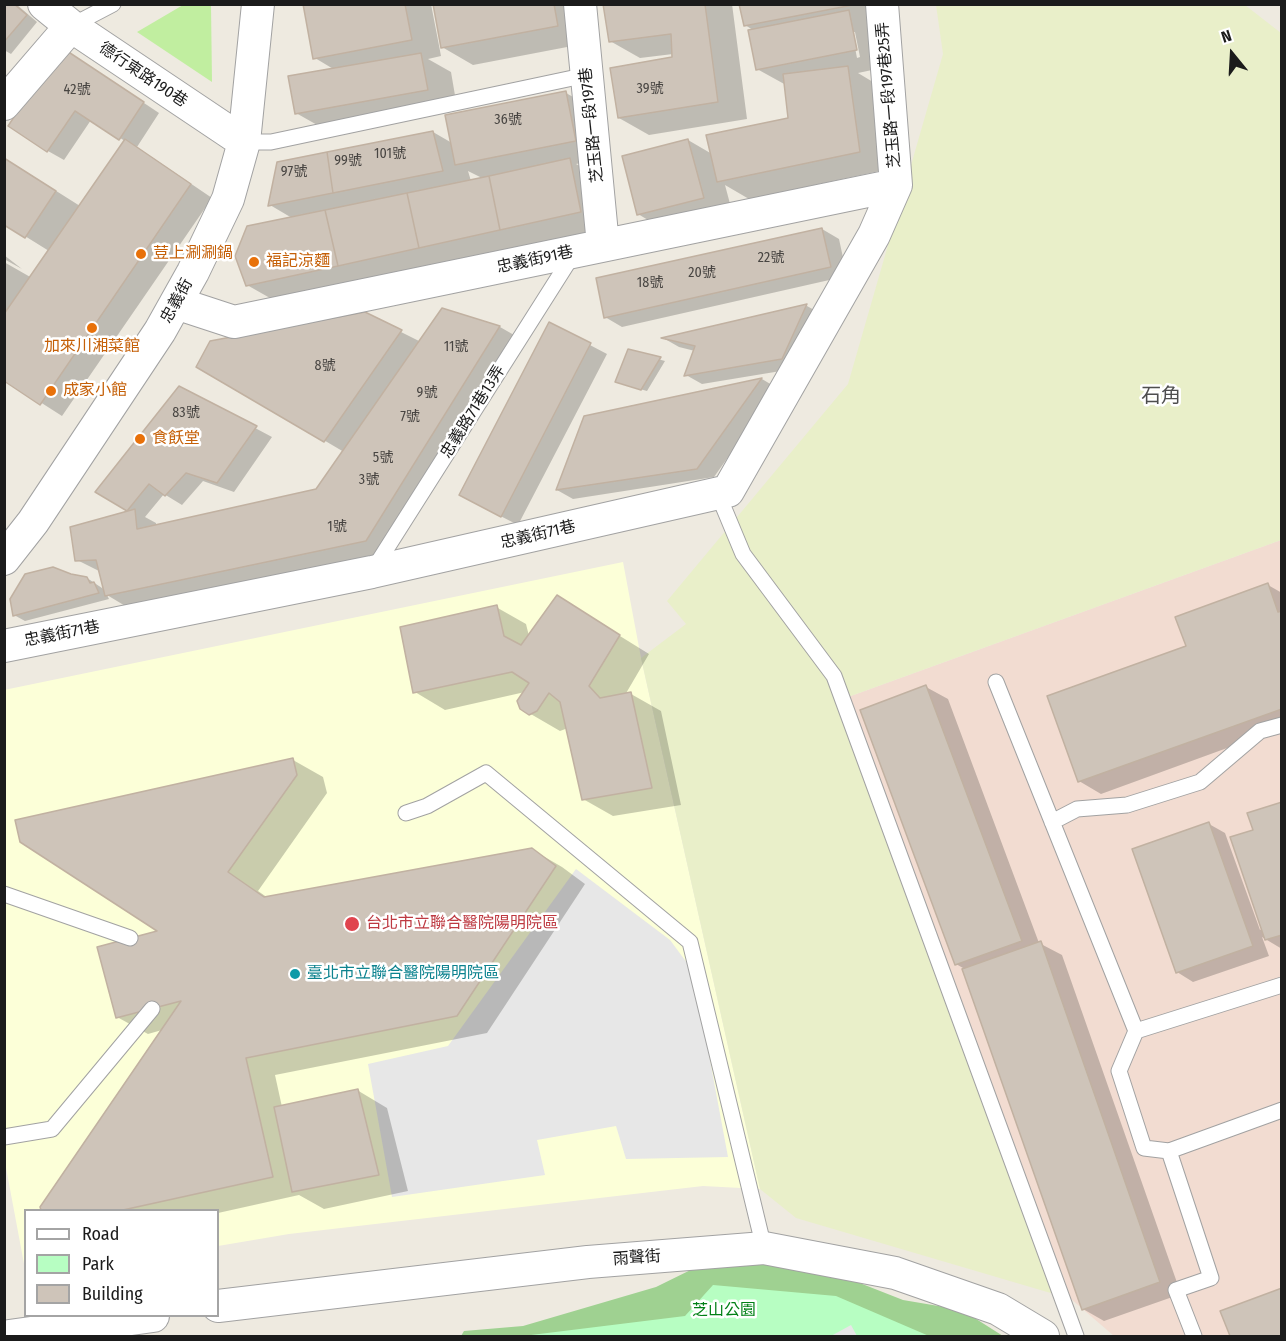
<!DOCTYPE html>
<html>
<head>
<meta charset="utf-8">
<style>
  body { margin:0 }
  #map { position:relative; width:1286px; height:1341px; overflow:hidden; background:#eeeae0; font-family:"Fira Sans Condensed",sans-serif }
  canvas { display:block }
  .frame { position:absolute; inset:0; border:6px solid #1b1b1b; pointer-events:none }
  .legend { position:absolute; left:24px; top:1209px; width:195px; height:108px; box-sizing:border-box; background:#fff; border:2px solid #a4a4a4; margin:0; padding:8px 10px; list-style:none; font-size:18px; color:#1b1b1b }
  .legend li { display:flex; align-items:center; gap:12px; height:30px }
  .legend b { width:30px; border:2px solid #a4a4a4 }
  .north { position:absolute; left:1202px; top:24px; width:60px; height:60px; -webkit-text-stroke:4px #fff; paint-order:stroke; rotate:342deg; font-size:16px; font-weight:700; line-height:24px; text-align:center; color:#1b1b1b }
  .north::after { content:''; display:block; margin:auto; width:21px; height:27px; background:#1b1b1b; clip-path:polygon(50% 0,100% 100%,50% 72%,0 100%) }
</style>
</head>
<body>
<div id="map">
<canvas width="1286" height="1341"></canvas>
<div class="frame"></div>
<ul class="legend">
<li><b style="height:8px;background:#fff"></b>Road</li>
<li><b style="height:16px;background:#b7fec2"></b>Park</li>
<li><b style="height:16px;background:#cec4b9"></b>Building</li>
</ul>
<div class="north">N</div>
</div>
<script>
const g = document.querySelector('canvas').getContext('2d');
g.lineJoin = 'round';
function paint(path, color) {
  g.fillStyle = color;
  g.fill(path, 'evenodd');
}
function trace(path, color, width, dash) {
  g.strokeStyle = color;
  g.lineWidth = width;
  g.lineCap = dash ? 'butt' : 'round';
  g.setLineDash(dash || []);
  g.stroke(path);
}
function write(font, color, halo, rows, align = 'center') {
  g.font = font + ' "Fira Sans Condensed","Noto Sans TC",sans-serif';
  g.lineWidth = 5;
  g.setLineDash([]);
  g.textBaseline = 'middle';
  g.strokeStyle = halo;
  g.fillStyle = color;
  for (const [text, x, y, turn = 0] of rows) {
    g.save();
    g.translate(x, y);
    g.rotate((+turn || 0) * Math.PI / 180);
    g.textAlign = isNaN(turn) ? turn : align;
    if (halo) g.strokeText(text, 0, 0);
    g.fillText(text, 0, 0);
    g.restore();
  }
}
paint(new Path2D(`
  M623,562L641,658L760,1189L703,1186L289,1234L218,1246V1210H26L25,1269L4,1157V690Z`), '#fcffd8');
paint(new Path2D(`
  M1281,540V1336H1114L1071,1299L848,697Z`), '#f2dcd1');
paint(new Path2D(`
  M936,5H1245L1281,33V540L848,697L1071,1299L796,1218L760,1189L641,658L686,624L667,601L848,384L943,54Z`), '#e9efc9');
paint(new Path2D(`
  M183,5H211L212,82L137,32Z`), '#c1eea0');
paint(new Path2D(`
  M717,1257L787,1265L847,1278L903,1300L962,1310L1003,1336H461L464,1331L523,1326L656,1287Z`), '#9fd191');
paint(new Path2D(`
  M713,1285L836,1296L929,1336H523L685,1316Z`), '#b7fec2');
paint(new Path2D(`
  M576,869L670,940L696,975L704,1028L728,1157L626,1159L616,1126L537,1140L545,1175L392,1197L368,1064L448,1046Z
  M851,1325L857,1336H831Z`), '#e7e7e7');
paint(new Path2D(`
  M4,4H16L37,22L11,54L4,50Z
  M305,4H431L441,56L428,59L451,72L457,107L326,130L296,113L335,70L315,58Z
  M435,4H580L588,43L473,65L442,47Z
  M604,4H732L747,119L649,135L619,118L673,58V54L640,58L610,41Z
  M741,4H887L886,67L858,73L878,85L889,169L749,199L725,185L733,215L668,232L638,214L688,140L712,154L789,119L786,85L757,69L753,30L745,25ZM852,32H855L860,57L857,58Z
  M78,59L159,113L137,147L212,198L62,416L4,379V262L32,278L49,251L4,223V158L80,206L125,141L91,120L64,160L48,151Z
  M566,93L596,110L606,158L576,164L600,177L610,229L277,302L247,285L292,218L270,205L433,132L452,143ZM468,171L482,178L471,181Z
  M822,229L839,239L847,276L622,327L605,317Z
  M4,255L22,269L4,259Z
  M807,306L823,315L799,368L702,384L686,375L695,351L679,347L665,339Z
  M443,310L500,327L521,339L388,552L127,607L107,595L109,599L25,621L14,615L71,576L87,578L105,590L101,572L77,560L131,512L97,491L180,388L272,437L234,492L203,481L182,505L164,494L145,517L156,523V526L317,490L344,452L198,366L365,314L421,342Z
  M550,324L607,354L518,525L477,504Z
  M629,351L665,361L647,391L622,384Z
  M762,379L777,388L714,477L573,499L557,490L585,418Z
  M1268,585L1282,593V728L1101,794L1079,781Z
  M557,597L649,654L625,695L631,694L661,711L681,805L613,816L583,799L568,728L560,731L529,713L525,692L445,710L415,692L496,607L526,624L529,636Z
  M926,687L948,699L1039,943L1062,955L1181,1294L1104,1321L1083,1309L963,968L956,964Z
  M293,760L323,777L327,793L258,891L268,898L531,849L562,867L585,884L487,1033L275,1075L282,1107L357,1090L387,1108L408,1191L324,1209L299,1195L218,1213V1210H43L42,1207L162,1030L148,1034L117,1017L160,931Z
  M1282,803V949L1262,937L1269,956L1193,982L1177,972L1209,824L1225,833L1260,930L1262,929L1255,830Z
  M1282,1289V1336H1231L1222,1312Z`), '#0003');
const building = new Path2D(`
  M4,4H14L27,15L4,42Z
  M303,4H405L412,40L313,59Z
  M433,4H554L558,26L441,48Z
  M603,4H705L718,102L618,118L610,68L672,57L671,34L609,42Z
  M739,4H858L744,26Z
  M849,10L857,50L756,70L748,30Z
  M61,47L144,102L119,140L75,111L47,152L8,126Z
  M421,53L428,90L295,114L288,76Z
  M848,66L860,152L717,182L706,135L788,118L783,74Z
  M566,91L576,141L455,165L445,115Z
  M433,131L443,171L333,193L327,152Z
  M125,139L191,184L40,405L4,381V314Z
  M688,139L704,198L637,215L622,156Z
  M327,152L333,193L268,206L277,162Z
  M4,158L56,191L25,238L4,225Z
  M570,158L581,212L500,230L489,176Z
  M489,176L500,230L419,248L407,193Z
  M407,193L419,248L338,266L325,210Z
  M325,210L338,266L246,286L235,256L247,226Z
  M822,228L831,267L604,318L596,278Z
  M807,304L782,359L684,376L695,346L661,338Z
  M442,308L500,326L366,541L105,596L96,560L75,561L70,527L135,509L137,529L316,489Z
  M365,312L402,330L324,442L196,367L210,341Z
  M549,322L591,343L501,517L459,495Z
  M628,349L661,357L641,390L615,382Z
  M762,378L697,469L556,490L584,416Z
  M179,386L257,426L217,483L186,473L165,496L149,484L127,511L95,492Z
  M53,567L71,574L87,577L90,583L94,582L99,593L13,616L10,599L25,574Z
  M1268,583L1278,612L1282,611V709L1078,782L1047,696L1186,646L1175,617Z
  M557,595L620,635L589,686L600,698L631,692L652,788L582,800L560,702L549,693L537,711L529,715L520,709L517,701L529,683L512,672L413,693L400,627L497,605L504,636L521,645Z
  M926,685L1022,941L955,965L860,710Z
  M293,758L297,775L228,872L264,897L532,848L556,866L457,1016L246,1058L273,1177L123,1210H41L40,1207L181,1001L116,1018L97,947L157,931L20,842L15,820Z
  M1282,802V935L1265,940L1230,837L1253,830L1247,813Z
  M1209,822L1253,946L1176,973L1132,849Z
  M1041,941L1160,1282L1082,1310L962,969Z
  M358,1089L379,1175L292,1192L274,1107Z
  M1282,1288V1336H1230L1220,1311Z`);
paint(building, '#cec4b9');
trace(building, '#c1b1a1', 1.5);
const lane = new Path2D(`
  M71,26L113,4
  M244,142H271L587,75
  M718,494L743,554L834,676L1076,1336
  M373,570L574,253
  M996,682L1136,1031L1282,985
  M406,813L427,806L486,773L690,942L764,1248
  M1052,822L1077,809L1127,805L1200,782L1260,731L1282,725
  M4,894L130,938
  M1136,1031L1119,1071L1144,1148L1169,1151
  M4,1137L52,1129L152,1009
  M1194,1336L1176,1290L1211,1278L1169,1151L1282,1110`);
const street = new Path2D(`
  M44,4L71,26L244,142
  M580,4L603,245
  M4,104L71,26
  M176,303L234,322L896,185
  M4,559L33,522L160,331L193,272L228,199L244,142L258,4
  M4,646L372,572L728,491L874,235L896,185L882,4
  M218,1306L588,1262L764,1248L895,1273L998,1309L1043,1336
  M9,1336L153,1316`);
trace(lane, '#a2a2a2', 17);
trace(street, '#a2a2a2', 34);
trace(lane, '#fff', 15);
trace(street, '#fff', 32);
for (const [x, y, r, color] of [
  [141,254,6,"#e8710a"],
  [254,262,6,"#e8710a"],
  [92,328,6,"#e8710a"],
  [51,391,6,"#e8710a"],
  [140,439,6,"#e8710a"],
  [352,924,8,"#e0444e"],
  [295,974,6,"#0f9aa8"]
]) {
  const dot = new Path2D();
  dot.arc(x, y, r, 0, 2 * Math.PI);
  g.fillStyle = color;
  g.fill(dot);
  trace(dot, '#fff', 2);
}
write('14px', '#484542', null, [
  ["39號",650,89],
  ["42號",77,90],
  ["36號",508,120],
  ["101號",390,154],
  ["99號",348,161],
  ["97號",294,172],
  ["22號",771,258],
  ["20號",702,273],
  ["18號",650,283],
  ["11號",456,347],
  ["8號",325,366],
  ["9號",427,393],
  ["83號",186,413],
  ["7號",410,417],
  ["5號",383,458],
  ["3號",369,480],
  ["1號",337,527]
]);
write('16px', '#1b1b1b', '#fff', [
  ["德行東路190巷",143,75,34],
  ["芝玉路一段197巷25弄",889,95,-95],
  ["芝玉路一段197巷",592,125,-96],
  ["忠義街91巷",535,260,-12],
  ["忠義街",177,301,-61],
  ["忠義路71巷13弄",473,412,-58],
  ["忠義街71巷",538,535,-13],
  ["忠義街71巷",62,634,-11],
  ["雨聲街",637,1258,-4]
]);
write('16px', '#c56008', '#fff', [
  ["荳上涮涮鍋",153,254],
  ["福記涼麵",266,262],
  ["加來川湘菜館",92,347,"center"],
  ["成家小館",63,391],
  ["食飫堂",152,439]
], 'left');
write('16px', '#be3a42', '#fff', [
  ["台北市立聯合醫院陽明院區",366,924]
], 'left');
write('16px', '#0d838f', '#fff', [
  ["臺北市立聯合醫院陽明院區",307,974]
], 'left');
write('16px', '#028016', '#fff', [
  ["芝山公園",724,1311]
]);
write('20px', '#4e4e4e', '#fff', [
  ["石角",1161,396]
]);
</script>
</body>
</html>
